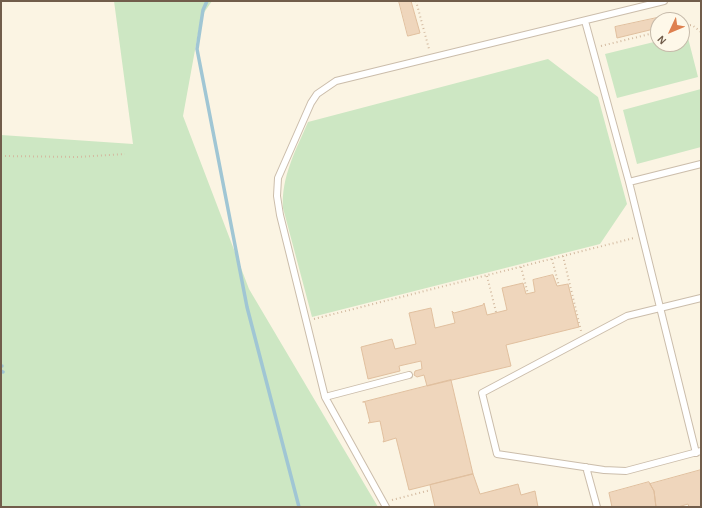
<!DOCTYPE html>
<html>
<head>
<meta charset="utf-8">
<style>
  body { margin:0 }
  #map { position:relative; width:702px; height:508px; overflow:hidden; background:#fbf4e3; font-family:"Alegreya Sans",sans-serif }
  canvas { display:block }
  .frame { position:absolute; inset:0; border:2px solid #715d4b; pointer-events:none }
  .north { position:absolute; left:650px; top:12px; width:40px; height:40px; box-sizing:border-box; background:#fef8e9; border:1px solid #c6baaa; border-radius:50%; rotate:226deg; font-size:11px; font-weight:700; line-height:16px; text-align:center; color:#715d4b }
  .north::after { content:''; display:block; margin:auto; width:14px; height:18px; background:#de804f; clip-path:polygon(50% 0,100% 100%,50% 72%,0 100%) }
</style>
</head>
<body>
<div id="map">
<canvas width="702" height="508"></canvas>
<div class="frame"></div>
<div class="north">N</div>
</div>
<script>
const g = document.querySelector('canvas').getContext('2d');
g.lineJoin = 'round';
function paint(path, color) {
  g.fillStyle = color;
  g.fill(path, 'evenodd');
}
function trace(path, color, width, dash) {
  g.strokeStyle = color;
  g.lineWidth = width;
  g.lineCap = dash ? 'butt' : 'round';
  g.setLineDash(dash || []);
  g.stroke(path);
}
paint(new Path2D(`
  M114,1H212L201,17L183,116L249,289L378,507H1V135L133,144Z
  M687,34L698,77L617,98L605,54L658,41V44H682V36Z
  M548,59L598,97L627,204L600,244L312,317L283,208C281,177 296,150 308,122Z
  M701,89V147L637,164L623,110Z`), '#cde7c3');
trace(new Path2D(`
  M207,1L203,10L197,49L247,307L299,507
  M1,366H2
  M1,371L3,372`), '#a0c6d4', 3.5);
const building = new Path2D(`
  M399,1H411L420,33L408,36Z
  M666,16L667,20H658V28L617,38L615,27Z
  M553,275L557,286L568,284L579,327L506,345L511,366L427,386L424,375L417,377L414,375L415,371L422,369L421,361L399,366L400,371L368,379L361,347L392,339L395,349L416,344L409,313L431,308L435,328L455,323L452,311L454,313L483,305L484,303L487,315L507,310L502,288L523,283L526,294L535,292L533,280Z
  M451,380L473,474L409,490L396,438L383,442L384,440L380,421L368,423L370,422L365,402H363Z
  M701,470V507H689L688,504L678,507H656L654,491L650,484Z
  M473,474L480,494L518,484L521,495L535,491L538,507H435L430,485Z
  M649,482L654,491L656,507H612L609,493Z`);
paint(building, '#efd6bc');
trace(building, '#e0bf9e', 1);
const service = new Path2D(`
  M585,21L629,182L696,453
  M629,182L701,164
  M701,298L627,316L482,393L497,454L604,470L626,471L701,451
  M325,397L409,375
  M586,467L597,507
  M386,507L325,397L280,215L277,196L278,178L311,103L317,94L336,81L664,1`);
trace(service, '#cbbdab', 8);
trace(new Path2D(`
  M416,1L429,49
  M682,26L692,25L701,32
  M601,46L658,32
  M1,156L79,157L125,154
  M563,256L581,331
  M552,259L559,286
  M521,267L528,294
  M487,276L496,312
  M314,319L634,238
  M392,500L431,490`), '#d3baa0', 2, [1, 3]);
trace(service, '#fff', 6);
</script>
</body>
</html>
